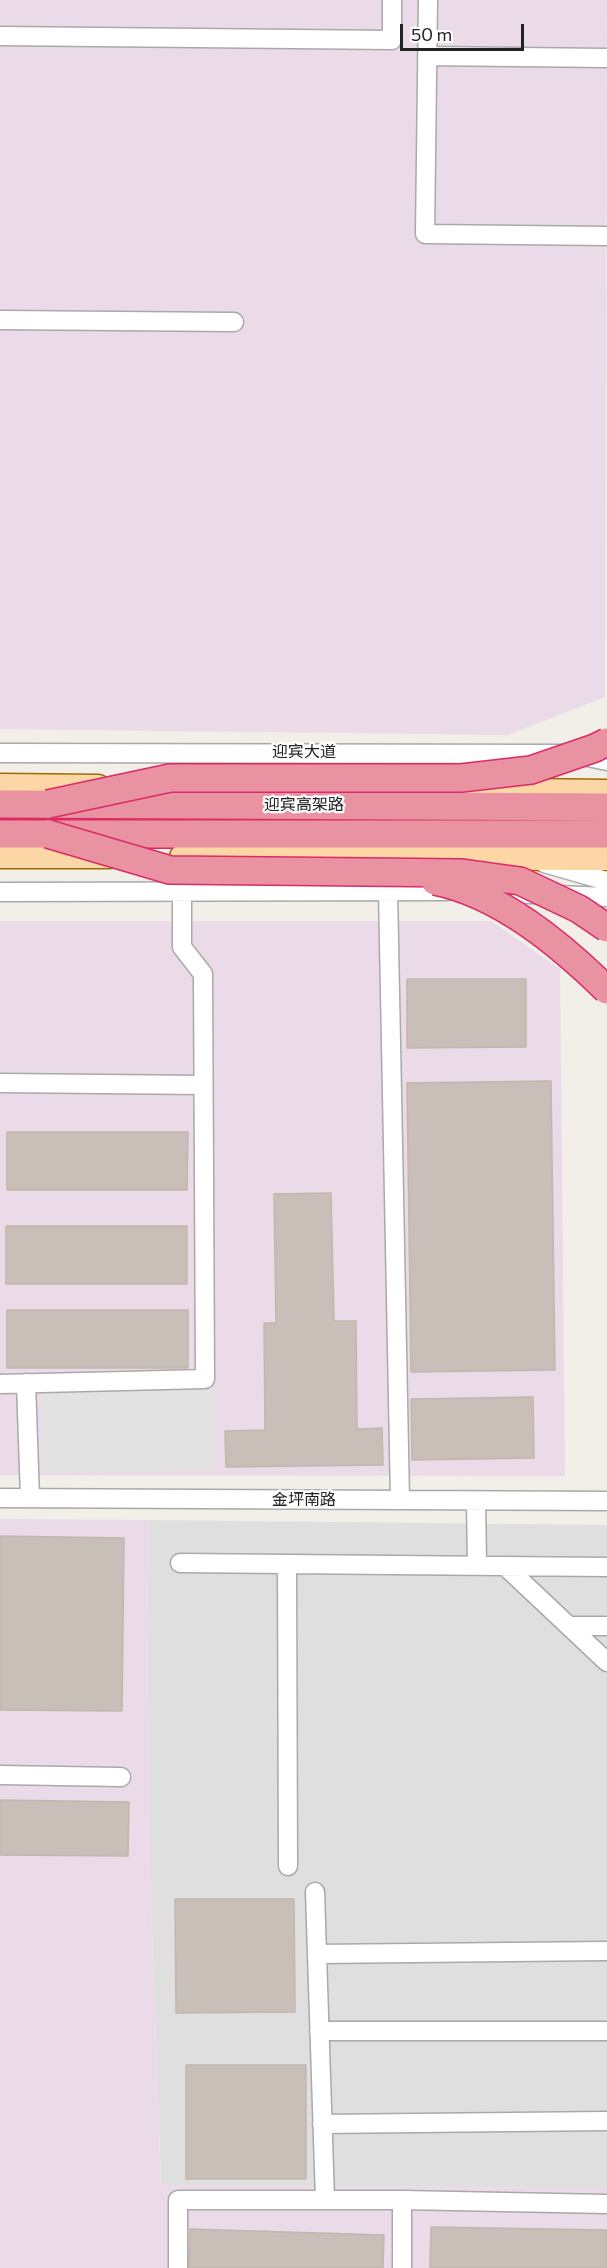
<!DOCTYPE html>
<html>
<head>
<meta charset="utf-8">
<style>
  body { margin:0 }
  #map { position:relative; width:607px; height:2268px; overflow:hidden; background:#f2efe9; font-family:Commissioner,sans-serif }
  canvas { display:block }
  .scale { position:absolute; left:400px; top:24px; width:124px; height:27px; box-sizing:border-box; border:3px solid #222; border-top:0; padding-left:8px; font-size:18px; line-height:21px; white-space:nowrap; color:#222; -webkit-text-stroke:4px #fff; paint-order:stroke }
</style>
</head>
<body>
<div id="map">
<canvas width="607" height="2268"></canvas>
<div class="scale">50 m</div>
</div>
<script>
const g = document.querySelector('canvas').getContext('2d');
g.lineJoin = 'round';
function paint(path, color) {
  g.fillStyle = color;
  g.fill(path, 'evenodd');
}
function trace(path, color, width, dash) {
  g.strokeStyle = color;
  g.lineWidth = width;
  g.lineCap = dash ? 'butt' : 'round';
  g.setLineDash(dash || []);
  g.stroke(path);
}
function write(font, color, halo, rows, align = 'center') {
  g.font = font + ' Commissioner,"Noto Sans SC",sans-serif';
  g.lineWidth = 4.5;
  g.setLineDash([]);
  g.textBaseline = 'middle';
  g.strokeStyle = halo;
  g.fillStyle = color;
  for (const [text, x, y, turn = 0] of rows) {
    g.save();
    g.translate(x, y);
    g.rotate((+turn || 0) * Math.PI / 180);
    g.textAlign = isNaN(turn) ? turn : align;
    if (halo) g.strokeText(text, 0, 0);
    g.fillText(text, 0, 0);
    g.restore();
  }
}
paint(new Path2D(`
  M149,1520L607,1525V2188L161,2185L150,1876L147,1623Z`), '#e0dfdf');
paint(new Path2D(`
  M0,0H607L605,697L508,735L0,729Z
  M0,921H491L560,969L565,1476L0,1475Z
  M0,1519L149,1520L147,1623L150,1876L161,2185L607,2188V2268H0Z`), '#ebdbe8');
paint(new Path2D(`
  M216,1390L217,1470L41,1473L40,1393Z`), '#e2e2e2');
const building = new Path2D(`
  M407,979H526V1047L407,1048Z
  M551,1081L555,1370L411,1372L407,1083Z
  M7,1132H188L187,1190H7Z
  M331,1193L334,1321H356L357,1429L382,1428L383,1465L226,1467L225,1431L265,1430L264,1323H276L274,1194Z
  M6,1226H187V1284H6Z
  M7,1310H188V1368H7Z
  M533,1397L534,1458L412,1460L411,1399Z
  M0,1536L124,1538L122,1711L0,1710Z
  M0,1800L129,1802L128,1856L0,1855Z
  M175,1899H294L295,2012L176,2013Z
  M186,2065H306V2179H186Z
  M431,2227L607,2230V2268H430Z
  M190,2229L384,2235L383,2268H189Z`);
paint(building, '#c7bfb8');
trace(building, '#c4b6ab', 1.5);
const minor = new Path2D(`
  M428,0L425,234L607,236
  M0,36L392,40V0
  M427,56L607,58
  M0,320L234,322
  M0,753L573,754L607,761
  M544,863L607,881
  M388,891L400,1500
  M0,892L448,891
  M482,892L607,897
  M0,1083L203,1085
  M26,1383L30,1498
  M0,1384L205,1379L203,974L182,947V892
  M0,1498L607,1501
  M476,1501L477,1565
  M180,1563L607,1567
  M287,1564L288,1866
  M505,1566L607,1662
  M569,1626H607
  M0,1775L121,1777
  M315,1892L325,2200
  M317,1954L607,1951
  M319,2031H607
  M322,2124L607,2121
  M402,2200V2268
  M178,2268V2200H402L607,2204`);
const major = new Path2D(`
  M0,786L98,787
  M438,790L607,792
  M0,856H109
  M182,857L607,858`);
const highway = new Path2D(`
  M0,804L607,807
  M0,834H607`);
trace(minor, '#a9a9a9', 21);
trace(major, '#a06b00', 27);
trace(highway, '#dc2a67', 30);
trace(minor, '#fff', 18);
trace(major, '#fcd6a4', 24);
trace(highway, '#e892a2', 27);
const highwayBridge = new Path2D(`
  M48,804L170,778H461L531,770L595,748L607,742
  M48,834L170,870L462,873L520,881L579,909L607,928
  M435,881C500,894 560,944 607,990`);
trace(highwayBridge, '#dc2a67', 30, []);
trace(highwayBridge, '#e892a2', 27);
write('16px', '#222', '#fff', [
  ["迎宾大道",304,752],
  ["迎宾高架路",304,805],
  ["金坪南路",304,1500]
]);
</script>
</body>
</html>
